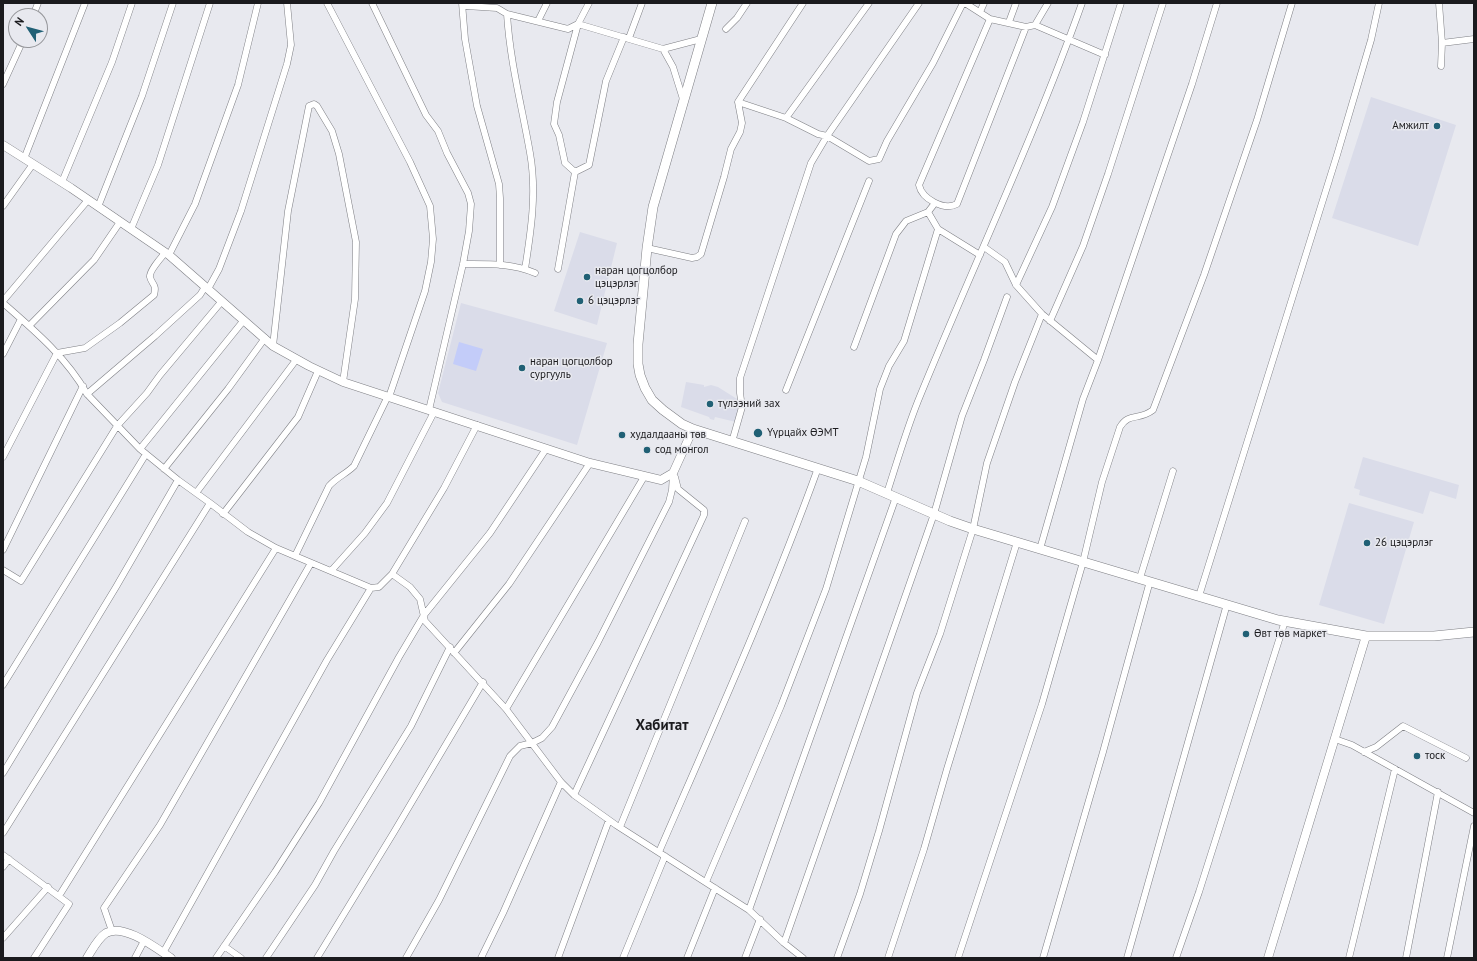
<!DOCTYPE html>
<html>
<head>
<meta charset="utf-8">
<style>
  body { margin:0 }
  #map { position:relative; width:1477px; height:961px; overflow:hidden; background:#e8e9ef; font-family:"PT Sans",sans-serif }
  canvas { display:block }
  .frame { position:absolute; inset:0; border:4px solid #1b1b1e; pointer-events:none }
  .north { position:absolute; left:8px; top:8px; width:40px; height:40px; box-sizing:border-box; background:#e8e9ef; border:1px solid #96979b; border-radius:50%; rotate:306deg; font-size:11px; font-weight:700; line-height:16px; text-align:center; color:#1b1b1e }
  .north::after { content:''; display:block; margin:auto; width:14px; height:18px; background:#206075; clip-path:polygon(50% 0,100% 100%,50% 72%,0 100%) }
</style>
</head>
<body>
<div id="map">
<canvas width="1477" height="961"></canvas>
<div class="frame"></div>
<div class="north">N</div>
</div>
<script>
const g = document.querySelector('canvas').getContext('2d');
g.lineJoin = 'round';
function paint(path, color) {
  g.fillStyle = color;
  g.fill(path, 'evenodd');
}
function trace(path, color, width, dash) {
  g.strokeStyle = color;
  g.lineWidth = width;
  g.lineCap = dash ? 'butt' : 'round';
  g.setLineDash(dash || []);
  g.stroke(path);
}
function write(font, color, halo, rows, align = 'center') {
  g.font = font + ' "PT Sans",sans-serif';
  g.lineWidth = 3;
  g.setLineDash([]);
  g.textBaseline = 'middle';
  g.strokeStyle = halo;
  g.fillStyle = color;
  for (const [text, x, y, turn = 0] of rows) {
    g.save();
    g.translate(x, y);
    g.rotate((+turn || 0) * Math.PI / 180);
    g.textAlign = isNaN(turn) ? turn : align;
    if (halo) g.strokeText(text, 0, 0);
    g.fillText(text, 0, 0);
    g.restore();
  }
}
paint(new Path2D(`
  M1371,97L1456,125L1418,246L1332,218Z
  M580,232L617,243L597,325L554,311Z
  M461,303L607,343L577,445L442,402L438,393Z
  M686,382L704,385V387L711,385L718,387L737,399V401H740L736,422L715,417L714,420L710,419L709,417L681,407Z
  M1363,457L1459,485L1456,499L1430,491L1423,514L1359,495L1360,490L1354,488Z
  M1349,503L1414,522L1384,624L1319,605Z`), '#dadce9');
paint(new Path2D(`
  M459,342L483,349L476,371L453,364Z`), '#c3ccf9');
const minor = new Path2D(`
  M327,3L410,162L430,206L433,239L431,262L425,291L389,397
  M372,3L426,115L438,131L447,153L468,193L471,204L469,231L463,264L429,410
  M462,3L465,39L477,106L499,184L500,198V265
  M463,3L466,6L497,8L507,14L568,29L578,24L663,49L701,39
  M965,3L990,19L1026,27L1035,25L1048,3
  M1439,3L1442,43L1441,66
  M980,12L984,3
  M507,14C510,62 522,107 530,153C537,192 531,231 525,269
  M33,16L38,3
  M990,19L919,185C922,199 944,211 957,204L1026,27
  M538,21L547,3
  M1009,22L1016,3
  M1035,25L1105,55
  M726,29L737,18L747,3
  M629,38L642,3
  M1442,43L1474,39
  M663,49L673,67L683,99
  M3,84L23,40
  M738,102L786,118L818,134L827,136L869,161L879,159L887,141L933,63L963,3
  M786,118L869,3
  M24,159L85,3
  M575,172L565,163L559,135L554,124L557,102L578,24L589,3
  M575,172L589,165L606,81L624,37
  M62,182L112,62L132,3
  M935,203L928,212L938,229L980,255
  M3,206L33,164
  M98,207L142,96L173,3
  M131,229L158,165L210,3
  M984,247L1005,262L1016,285L1042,314L1098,360L1083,399L1040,549
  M647,248L692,258L697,257L701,254L724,177L731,149L740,132L742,123L738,102L803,3
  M169,255L195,204L238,85L258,3
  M463,264C489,264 511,263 535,273
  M558,269L575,172
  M1016,285L1052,207L1083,122L1121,3
  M208,289L219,269L241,211L287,64L291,45L287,3
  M3,301L88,200
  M3,303C34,330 67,358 87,394L140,449L178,480L210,503L248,532L276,548L371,588L379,587L392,574L410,587L420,599L425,621L506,709L561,782L574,795L616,825L749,910L784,943L803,958
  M1050,321L1083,246L1108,174L1163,3
  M29,326L94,260L120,222
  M273,346L288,211L309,106L314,104L317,106L332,131L339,154L356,242L355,299L343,382
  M854,347L896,234L906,221L928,212
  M3,354L21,319
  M1098,360L1192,84L1217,3
  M786,390L869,181
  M87,394L155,336L200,295L205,287
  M732,442L742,407L740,393V378L811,163L827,136L919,3
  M140,449L244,320
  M3,457L57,353L85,348L120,323L154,295C157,284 152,285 150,277C149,271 161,258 165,253
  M164,469L228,389L265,338
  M196,493L296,360
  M887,493C897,462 906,431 918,401C972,268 1034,138 1082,3
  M223,514L298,417L318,371
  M3,550L83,386
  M295,556L329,486C337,477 346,474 354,466L388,396
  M3,570L21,581L117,426L147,393L160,375L222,301
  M331,571L365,533L387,503L434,412
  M392,574L444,488L477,425
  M1140,578L1173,471
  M1199,596L1337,155L1371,40L1379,3
  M454,653L509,584L590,463
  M3,685L146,454
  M506,709L644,477
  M1335,739L1352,745L1474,813
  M1364,752L1376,747L1403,726L1466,758
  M3,773L116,587L178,480
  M574,795L704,515V510L678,489L675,477
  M620,827L745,521
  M3,833L210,503
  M659,852C714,725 771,598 818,468
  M3,855L69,904L34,958
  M3,867L9,859
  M706,882L781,706L826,589L866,457L880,389L889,366L904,341L938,229
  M59,896L276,548
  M749,910L896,497
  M112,931L104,908L160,825L311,563
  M3,938L48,887
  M784,943L934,514L962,416L984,360L1007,297
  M224,946L241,958
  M163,953L327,660L371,588
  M135,958L144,941
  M216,958L275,872L319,803L399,657L424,615L490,533L546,449
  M266,958L315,885L334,851L411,726L450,647
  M317,958L394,832L483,682
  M406,958L439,900L510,756L520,746L532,743L542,738L552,727L598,642L669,502L672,490L673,473
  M481,958L503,913L561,782
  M558,958L609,820
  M623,958L665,856
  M687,958L715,888
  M745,958L760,919
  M837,958L860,894L879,831L917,693L940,634L973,529L987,463L1015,382L1042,314
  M888,958L924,849L947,769L1017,542
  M958,958L1042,704L1083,562L1102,482L1120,427C1129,412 1139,421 1153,410L1204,275L1257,120L1292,3
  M1043,958L1103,752L1150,581
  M1127,958L1227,604
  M1176,958L1199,892L1285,621
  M1349,958L1395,769
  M1406,958L1438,792
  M1447,958L1474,826`);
const tertiary = new Path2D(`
  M3,145L71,188L169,255L273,346L309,366L343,382L590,463L661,480L673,473L693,429
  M87,958C92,950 98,938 106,933C124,923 156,948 171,958
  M1268,958L1366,636`);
const secondary = new Path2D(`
  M712,3L653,207L647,248L638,344V364L640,375L645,388L652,400L663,410L682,424L693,429L858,481L950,521L973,529L1278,620L1366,636H1434L1474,632`);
trace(minor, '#7e7f84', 7);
trace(tertiary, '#7e7f84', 9);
trace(secondary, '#7e7f84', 10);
trace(minor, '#fff', 6);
trace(tertiary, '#fff', 8);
trace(secondary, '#fff', 9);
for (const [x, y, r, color] of [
  [1437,126,4,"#206075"],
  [587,277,4,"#206075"],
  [580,301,4,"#206075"],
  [522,368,4,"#206075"],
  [710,404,4,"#206075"],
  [758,433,5,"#206075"],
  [622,435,4,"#206075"],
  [647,450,4,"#206075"],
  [1367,543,4,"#206075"],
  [1246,634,4,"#206075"],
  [1417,756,4,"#206075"]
]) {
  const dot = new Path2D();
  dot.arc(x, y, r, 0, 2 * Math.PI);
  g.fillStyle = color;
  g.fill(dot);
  trace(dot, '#e8e9ef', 1.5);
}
write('11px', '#1b1b1e', '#e8e9ef', [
  ["Амжилт",1429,126,"right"],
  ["наран цогцолбор",595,271],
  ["цэцэрлэг",595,284],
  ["6 цэцэрлэг",588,301],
  ["наран цогцолбор",530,362],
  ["сургууль",530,375],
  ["түлээний зах",718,404],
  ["Үүрцайх ӨЭМТ",767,433],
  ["худалдааны төв",630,435],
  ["сод монгол",655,450],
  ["26 цэцэрлэг",1375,543],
  ["Өвт төв маркет",1254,634],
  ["тоск",1425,756]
], 'left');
write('bold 15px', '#1b1b1e', '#e8e9ef', [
  ["Хабитат",662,726]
]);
</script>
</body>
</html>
